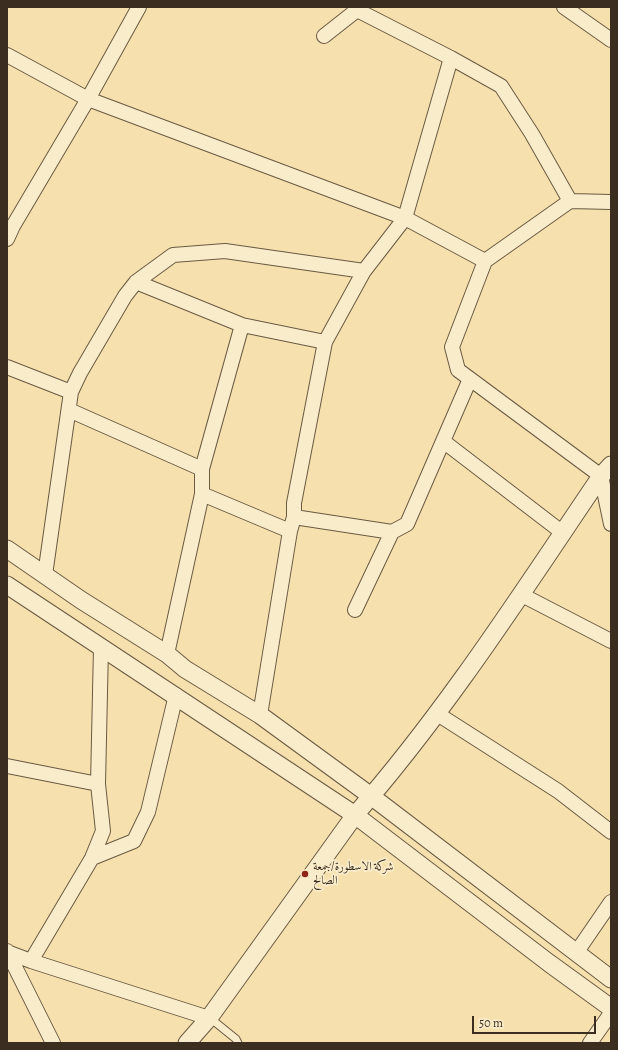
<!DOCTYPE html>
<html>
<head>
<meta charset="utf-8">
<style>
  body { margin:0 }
  #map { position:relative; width:618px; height:1050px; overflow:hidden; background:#f6e1ae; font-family:Alegreya,serif }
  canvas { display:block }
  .frame { position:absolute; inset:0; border:8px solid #3b2d1f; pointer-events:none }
  .scale { position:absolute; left:472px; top:1016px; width:124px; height:18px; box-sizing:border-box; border:2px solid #3b2d1f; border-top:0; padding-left:5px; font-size:12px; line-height:14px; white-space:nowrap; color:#3b2d1f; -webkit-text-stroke:3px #f9ecca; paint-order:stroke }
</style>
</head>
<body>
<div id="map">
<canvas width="618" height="1050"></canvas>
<div class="frame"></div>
<div class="scale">50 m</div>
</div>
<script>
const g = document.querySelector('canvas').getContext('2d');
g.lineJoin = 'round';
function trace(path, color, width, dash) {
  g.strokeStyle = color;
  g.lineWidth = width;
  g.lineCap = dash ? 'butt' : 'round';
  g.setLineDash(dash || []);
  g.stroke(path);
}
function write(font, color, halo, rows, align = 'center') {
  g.font = font + ' Alegreya,Amiri,serif';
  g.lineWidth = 3.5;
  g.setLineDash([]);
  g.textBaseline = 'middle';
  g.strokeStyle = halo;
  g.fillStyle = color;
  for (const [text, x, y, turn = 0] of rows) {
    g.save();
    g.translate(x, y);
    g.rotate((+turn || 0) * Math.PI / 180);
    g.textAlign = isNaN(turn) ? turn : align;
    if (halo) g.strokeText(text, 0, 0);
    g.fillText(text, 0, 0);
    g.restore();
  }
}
const service = new Path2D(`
  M210,1018L236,1039L238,1043`);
const minor = new Path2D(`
  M564,7L611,40
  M324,36L357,10L451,58L501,86L532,134L570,201
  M7,55L88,99L405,218L485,261L452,347L458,370L601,476L611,524
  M7,239L13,226L88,99L139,7
  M485,261L570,201L611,202
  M136,282L242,325L325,342
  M7,367L71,392
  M69,410L202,469
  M443,441L563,533
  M202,494L290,531
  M294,517L392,532
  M45,575L71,392L80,373L125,296L136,282L173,255L225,251L364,271
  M522,595L611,641
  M355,610L392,532L407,524L470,379
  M167,654L202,494V469L242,325
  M436,713L558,791L611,832
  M260,715L290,531L294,517V503L325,342L364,271L405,218L451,58
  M7,766L98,784
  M92,858L134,841L148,812L176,695
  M7,951L53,1043
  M7,952L31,961L209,1018
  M576,953L611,902
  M31,961L92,858L103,831L98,784L101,647
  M590,1043L611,1013`);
const tertiary = new Path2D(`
  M7,549L81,600L167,654L185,669L260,715L371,796L611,979
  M7,585L355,815L549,963L611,1008
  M187,1043L209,1018L355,815C447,710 523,591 601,476L611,465`);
trace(service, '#6a5a43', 9);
trace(minor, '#6a5a43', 16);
trace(tertiary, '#6a5a43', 19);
trace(service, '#f9ecca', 7);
trace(minor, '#f9ecca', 14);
trace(tertiary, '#f9ecca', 17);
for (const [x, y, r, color] of [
  [305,874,4,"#8f2418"]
]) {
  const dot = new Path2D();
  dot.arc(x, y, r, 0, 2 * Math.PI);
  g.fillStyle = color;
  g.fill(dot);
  trace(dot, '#f9ecca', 1.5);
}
write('12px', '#3b2d1f', '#f9ecca', [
  ["شركة الاسطورة/جمعة",313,867],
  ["الصالح",313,881]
], 'left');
</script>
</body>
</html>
